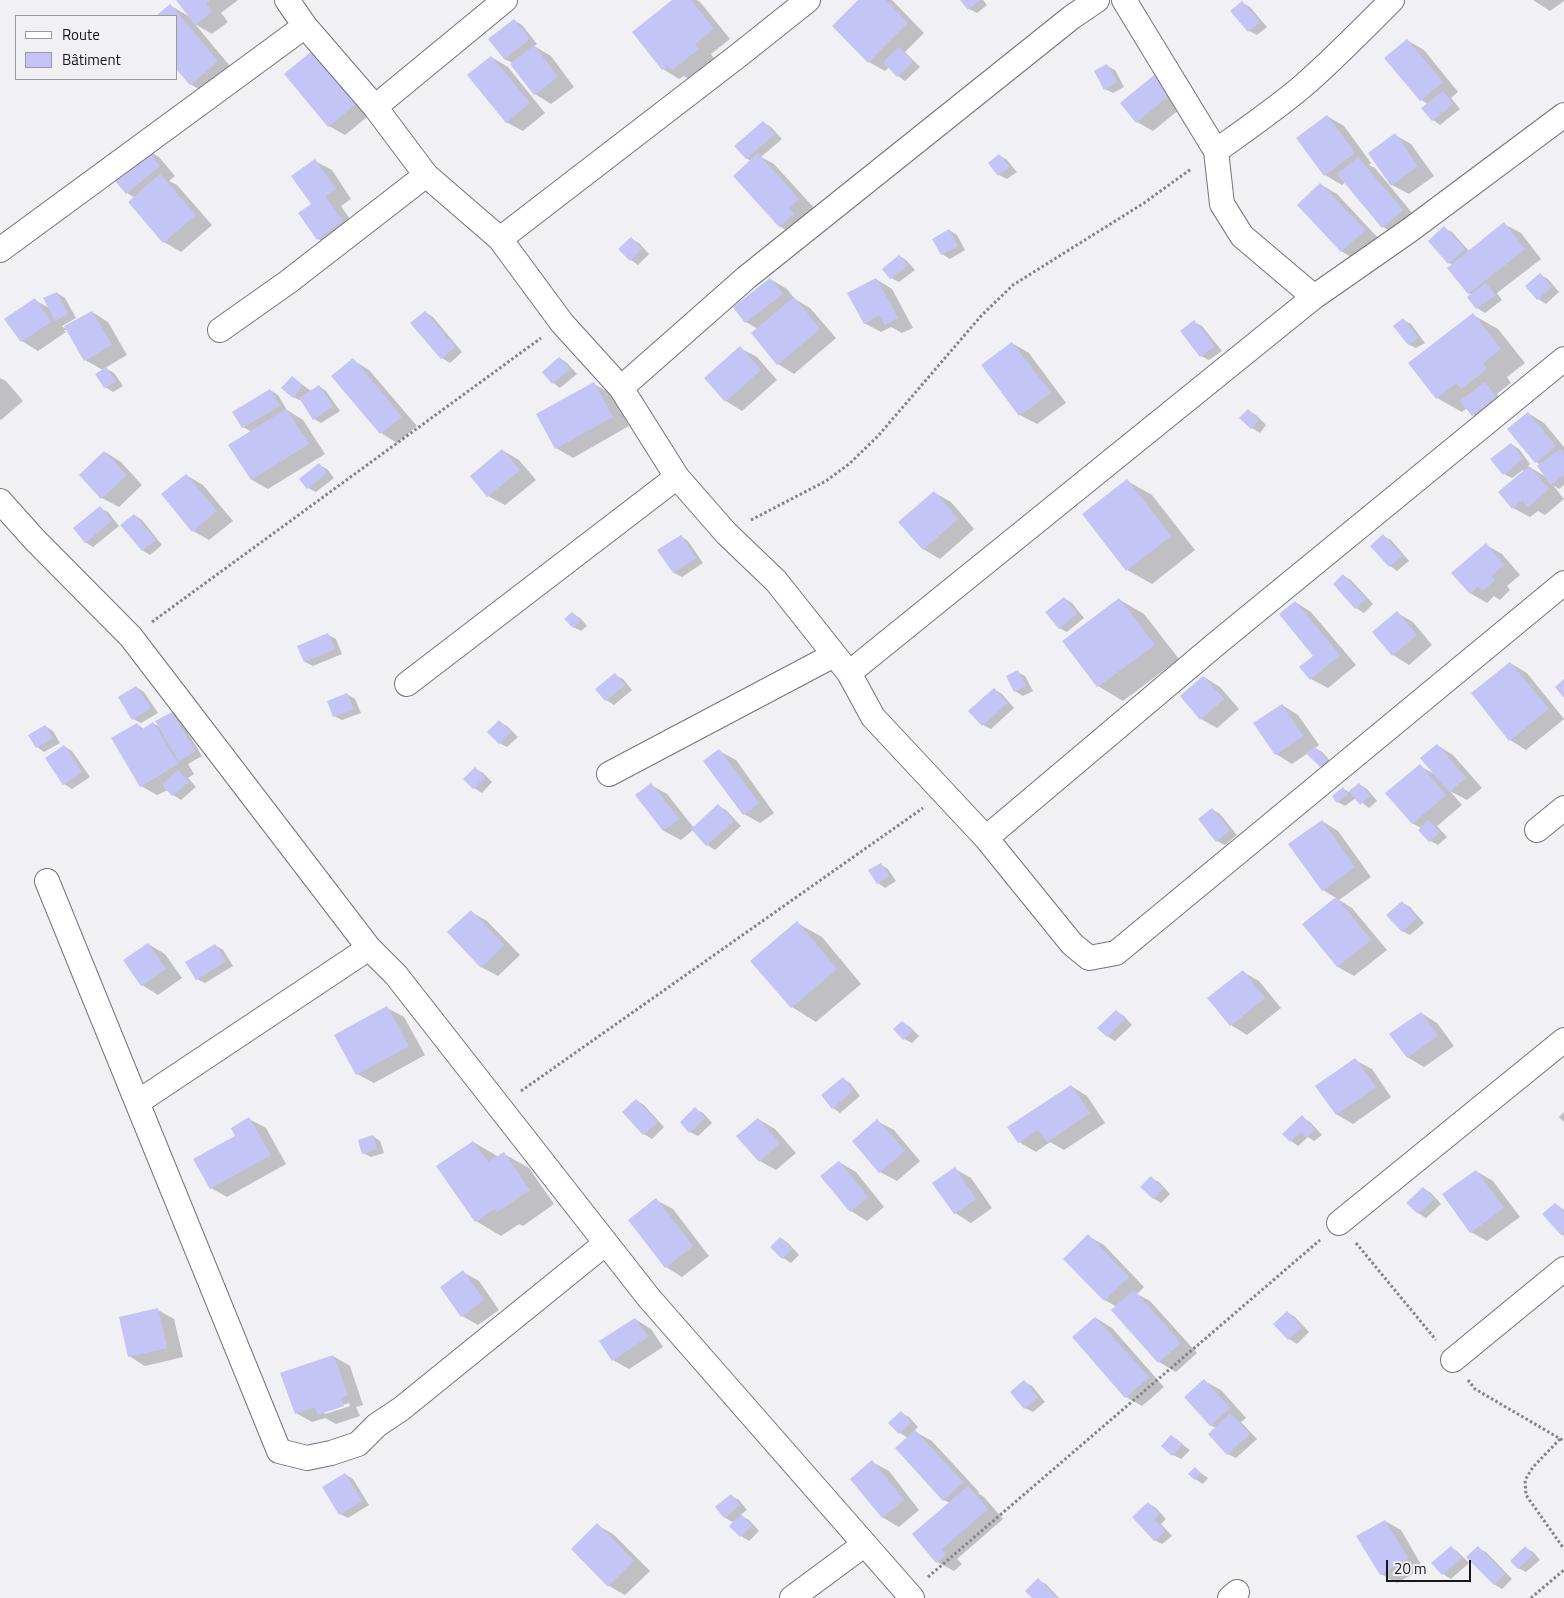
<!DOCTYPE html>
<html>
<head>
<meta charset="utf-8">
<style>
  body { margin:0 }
  #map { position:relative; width:1564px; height:1598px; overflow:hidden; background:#f0f0f5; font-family:"Titillium Web",sans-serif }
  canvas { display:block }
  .legend { position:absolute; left:15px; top:15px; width:162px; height:65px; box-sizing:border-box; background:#f0f0f5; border:1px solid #9a9a9d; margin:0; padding:6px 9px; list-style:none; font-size:15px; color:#18181a }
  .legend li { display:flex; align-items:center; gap:10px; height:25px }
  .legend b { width:25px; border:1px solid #9a9a9d }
  .scale { position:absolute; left:1386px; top:1560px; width:85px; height:22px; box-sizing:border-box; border:2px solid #18181a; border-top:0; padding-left:6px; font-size:15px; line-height:18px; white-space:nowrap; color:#18181a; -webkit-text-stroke:4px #f0f0f5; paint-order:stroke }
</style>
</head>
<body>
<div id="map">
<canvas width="1564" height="1598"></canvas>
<ul class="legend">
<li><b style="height:6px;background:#fff"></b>Route</li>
<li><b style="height:14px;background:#c4c5f6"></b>Bâtiment</li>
</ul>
<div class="scale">20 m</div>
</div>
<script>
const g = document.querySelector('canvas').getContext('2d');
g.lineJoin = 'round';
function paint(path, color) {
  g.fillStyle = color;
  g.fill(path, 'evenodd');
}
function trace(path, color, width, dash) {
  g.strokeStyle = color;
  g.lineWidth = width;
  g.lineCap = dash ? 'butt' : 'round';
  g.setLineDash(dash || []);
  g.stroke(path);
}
paint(new Path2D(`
  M179,0H238L221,13L228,22L212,34L195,24L234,71L207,94L190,84L176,16H158L171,6L190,17Z
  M674,0H697L700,2L730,39L711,54L714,58L689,79L684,76L679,79L663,69Z
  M860,0H892L924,33L905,52L920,67L905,81L898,76L889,67L885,71L869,62Z
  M962,0H983L987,5L977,13L969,9Z
  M1533,0H1564V1L1550,11Z
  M1242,3L1250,7L1267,27L1257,35L1249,31Z
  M514,20L522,25L537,44L534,46L551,56L574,87L551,104L535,94L513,63L504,59Z
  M1407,40L1424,50L1458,92L1451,98L1460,109L1440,125L1433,120L1428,104L1421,100Z
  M319,47L378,108L345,135L329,126Z
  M491,57L508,67L545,113L523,131L506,122Z
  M1107,66L1115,70L1124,87L1113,93L1105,89Z
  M1159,72L1191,100L1153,131L1137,122Z
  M1327,116L1344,126L1371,163L1369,165L1375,168L1418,220L1399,236L1383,227L1346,182L1342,185L1325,175Z
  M763,122L771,127L782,139L761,157L774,164L815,209L796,236L779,226L751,161L746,158Z
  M1395,135L1411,144L1434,176L1409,194L1392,185Z
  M143,147L159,157L175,176L169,181L177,185L212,225L181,252L164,242L130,202L135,198L127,193L111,175Z
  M999,155L1007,160L1017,172L1007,179L999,175Z
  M315,161L332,170L351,199L341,206L358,231L334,248L318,239L312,204Z
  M1320,184L1337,194L1380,240L1358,261L1341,251Z
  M1504,224L1521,233L1541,259L1497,293L1502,300L1485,313L1477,308L1472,295L1468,293L1453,265L1449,263L1444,228L1452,232L1469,251Z
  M949,230L957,235L965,250L950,259L942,254Z
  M631,239L639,243L649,254L638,265L631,260Z
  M900,256L907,261L915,270L899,282L891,278Z
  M1540,275L1548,279L1559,292L1546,304L1538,299Z
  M770,279L787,289L795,299L810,308L836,338L794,374L778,364L758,329L746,322L734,307Z
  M876,279L892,289L913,328L902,333L891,327L881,332L864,323Z
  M57,293L65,298L76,318L62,326L64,328L92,312L108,322L127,355L105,368L114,373L123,386L113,392L105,387L96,375L103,370L85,360L68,330H64L66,332L38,351L22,341L35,300L49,308Z
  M425,312L433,317L462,352L450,363L442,358L412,323Z
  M1473,315L1498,329L1525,363L1507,377L1511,383L1497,394L1503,402L1481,419L1473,415L1467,408L1462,412L1437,398Z
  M1403,320L1411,324L1425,343L1416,348L1408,344Z
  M1194,322L1202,326L1222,351L1209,360L1201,356Z
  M1012,343L1029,353L1066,403L1037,424L1020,415Z
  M740,348L757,357L777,380L742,411L726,401Z
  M560,358L567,363L577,374L560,388L553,383Z
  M353,360L369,370L417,426L397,443L381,433Z
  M292,377L311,391L319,386L326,391L340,411L321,423L314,419L302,401L293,397Z
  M0,378L6,381L23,401L1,420L0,419Z
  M594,384L610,393L629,426L573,458L556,448Z
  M270,390L278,395L287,410L303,420L325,454L268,489L252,480L230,445L252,432L243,427Z
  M1248,410L1256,415L1266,425L1260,433L1252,428Z
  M1528,413L1544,423L1564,447V485L1559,489L1553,485L1564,499L1545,515L1538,511L1530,517L1513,508L1500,492L1524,471L1523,470L1512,478L1504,474L1511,444L1519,449L1530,464L1528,466L1546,477L1541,465L1536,462Z
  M502,450L519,460L536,480L505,505L488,496Z
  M105,452L121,462L142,485L119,507L102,498Z
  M319,465L327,469L334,478L316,492L308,488Z
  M186,475L203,485L233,521L209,540L193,531Z
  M1127,481L1152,495L1195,550L1152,584L1127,570Z
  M935,493L951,502L974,529L940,559L923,549Z
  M100,508L108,512L119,526L93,547L85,542Z
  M134,515L142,520L162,545L150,555L142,550Z
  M681,536L688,541L703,563L682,577L674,573L659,550Z
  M1383,536L1391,540L1409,561L1397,571L1390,566Z
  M1486,545L1502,554L1520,575L1507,586L1510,590L1500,600L1494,596L1487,603L1470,593Z
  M1344,576L1351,580L1373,604L1364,613L1356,608L1335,584Z
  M1064,598L1072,603L1084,618L1067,632L1059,628Z
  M1120,600L1144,614L1179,659L1123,701L1098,686L1064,641Z
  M1295,602L1311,612L1356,665L1328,688L1311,679L1314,656Z
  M572,613L580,618L587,626L581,631L573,627Z
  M1397,613L1413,622L1432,645L1409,665L1393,655Z
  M328,635L336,639L342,654L313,666L305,662L299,647Z
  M1510,663L1527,673L1564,719L1526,750L1510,740Z
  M1017,672L1025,676L1033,691L1023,696L1015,691Z
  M615,675L623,679L632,690L614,705L606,700L597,689Z
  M1204,677L1220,687L1239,709L1217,728L1201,719Z
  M136,687L144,692L158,713L141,723L133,719Z
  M994,689L1002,694L1014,708L991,729L983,725Z
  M347,694L355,699L361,713L342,720L334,716Z
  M1282,705L1298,715L1319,745L1315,748L1322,752L1334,765L1328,771L1320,766L1308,753L1292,764L1276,754Z
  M172,713L179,718L202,756L188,764L194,774L188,778L196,787L181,800L173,795L168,790L157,795L141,786L137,724L144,729L153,723L161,728Z
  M499,722L507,726L518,737L507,747L499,743Z
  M45,726L53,731L60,743L44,752L37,747Z
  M1437,745L1453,755L1482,788L1467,800L1450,791L1462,805L1437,826L1447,837L1438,845L1430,841L1421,828L1412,823L1420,766L1436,775Z
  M64,746L72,751L90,777L72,789L64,784L47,759Z
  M719,751L736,760L774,813L760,823L744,814Z
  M476,769L483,773L492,782L482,793L474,788Z
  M1359,784L1367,789L1377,801L1369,808L1356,798L1345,806L1338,802L1343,789L1349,792Z
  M651,785L667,794L694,828L718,806L726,810L741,826L715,850L707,845L693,830L681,840L664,831L637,795Z
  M1212,809L1220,814L1237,835L1225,845L1217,841Z
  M1322,821L1338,831L1371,877L1339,900L1352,908L1387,950L1354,976L1338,967L1304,924L1336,898L1323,890Z
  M881,865L888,869L896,881L885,888L878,883Z
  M1403,903L1410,907L1424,923L1410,935L1402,931Z
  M471,912L487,921L520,955L498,976L481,967Z
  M797,923L822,937L861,984L816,1022L792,1007Z
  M148,944L165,954L182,978L158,995L142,985Z
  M215,945L223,950L233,966L205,983L197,979Z
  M1243,972L1259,981L1281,1008L1247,1035L1231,1025Z
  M387,1008L404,1017L425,1055L374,1083L357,1074Z
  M1116,1011L1124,1016L1132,1025L1115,1041L1107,1036Z
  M1421,1013L1437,1023L1454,1046L1424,1067L1407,1057Z
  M902,1022L910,1027L919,1036L912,1043L904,1039Z
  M1355,1060L1372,1069L1391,1097L1353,1124L1336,1114Z
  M843,1079L850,1083L860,1096L840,1113L833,1108Z
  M1071,1086L1087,1096L1105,1123L1064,1150L1050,1142L1036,1152L1019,1142L1009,1128Z
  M636,1100L644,1105L664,1127L652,1139L644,1134Z
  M695,1109L703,1113L712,1123L698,1136L690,1132Z
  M1564,1112V1122L1559,1117Z
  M1302,1117L1310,1122L1322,1135L1314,1141L1308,1137L1298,1146L1291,1141Z
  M249,1119L266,1128L286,1164L227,1197L211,1188L237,1136Z
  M758,1119L775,1129L796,1153L776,1170L760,1161Z
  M877,1121L894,1130L920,1161L897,1181L880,1172Z
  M373,1136L380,1141L384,1153L371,1157L363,1153Z
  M473,1142L499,1157L504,1154L529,1168L554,1204L523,1226L519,1224L501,1236L476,1221L438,1166Z
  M839,1162L856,1172L884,1207L867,1221L851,1211L822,1176Z
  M955,1169L971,1178L992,1208L971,1223L955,1213Z
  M1476,1171L1493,1181L1520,1217L1487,1241L1471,1232Z
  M1151,1178L1159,1182L1170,1194L1161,1203L1153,1198Z
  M1423,1188L1431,1193L1441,1204L1426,1218L1418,1213Z
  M656,1200L673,1209L709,1256L682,1277L666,1267Z
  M1556,1204L1564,1210V1236L1561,1234Z
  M1088,1236L1104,1245L1144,1287L1137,1294L1150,1301L1197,1353L1176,1372L1159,1362L1113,1311L1117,1307L1105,1300Z
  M781,1238L788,1243L799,1255L791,1263L783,1258L772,1247Z
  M463,1272L479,1281L499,1310L478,1325L462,1316Z
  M158,1310L174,1319L183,1357L145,1366L129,1356Z
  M1287,1312L1295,1317L1309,1332L1297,1344L1289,1339L1275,1324Z
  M1096,1318L1112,1328L1164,1387L1142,1406L1126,1397Z
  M635,1319L651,1329L663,1347L629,1369L613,1360Z
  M333,1356L350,1366L363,1405L356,1407L360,1416L336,1424L325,1418L312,1422L296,1413ZM349,1403L350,1406L325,1414L323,1412Z
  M1204,1381L1221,1390L1246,1418L1241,1422L1257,1439L1236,1458L1228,1454L1216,1428L1210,1425Z
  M1024,1382L1032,1386L1045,1402L1033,1412L1025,1408Z
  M901,1413L909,1417L918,1427L914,1431L932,1441L979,1492L978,1493L984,1497L1003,1519L957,1559L962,1564L954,1571L937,1562L950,1503L944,1500L908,1438L900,1433Z
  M1171,1436L1190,1450L1181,1459L1173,1455Z
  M872,1462L889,1471L919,1510L899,1527L882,1517Z
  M1195,1469L1208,1478L1203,1484L1195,1479Z
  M345,1474L353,1479L369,1505L348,1518L340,1514Z
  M731,1496L739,1500L747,1510L740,1515L749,1520L759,1531L749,1541L741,1536L734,1523L724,1517Z
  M1148,1503L1156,1508L1166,1519L1161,1524L1172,1536L1162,1544L1154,1540Z
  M1385,1521L1401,1530L1423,1568L1397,1583L1381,1574Z
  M597,1525L613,1534L650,1571L625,1595L609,1586Z
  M1451,1547L1458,1552L1469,1563L1451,1579L1443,1574L1433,1563Z
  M1478,1548L1486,1552L1512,1579L1502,1589L1494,1584Z
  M1525,1548L1533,1552L1540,1560L1526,1572L1518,1568Z
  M1038,1580L1046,1584L1059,1598H1034Z`), '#0003');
paint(new Path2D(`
  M176,0H210L206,3L212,12L195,25Z
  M672,0H691L714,29L695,44L699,49L672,70L668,66L662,70L632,32Z
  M858,0H886L908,23L868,63L832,26Z
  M960,0H980L968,10Z
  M1242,1L1260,22L1248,32L1230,11Z
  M170,4L218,61L190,85L176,69V16H156Z
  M514,19L530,39L504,59L488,39Z
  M1407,39L1443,82L1420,101L1384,58Z
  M319,45L363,98L328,127L284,74Z
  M534,45L558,77L534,95L510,64Z
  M899,47L913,62L897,77L883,62Z
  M491,56L530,103L506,123L467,75Z
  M1107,64L1117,82L1104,90L1094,71Z
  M1159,71L1175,90L1136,123L1120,103Z
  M1443,91L1453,104L1432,121L1421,108Z
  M1327,115L1355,153L1324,176L1296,138Z
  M763,121L775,134L746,159L734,146Z
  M1395,133L1418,166L1391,186L1368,153Z
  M143,146L160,166L126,194L109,174Z
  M758,153L799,199L789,208L794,214L779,227L733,176Z
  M999,154L1010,167L998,176L988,163Z
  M1358,157L1403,210L1382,228L1337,174Z
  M315,159L336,189L325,196L343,221L317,240L298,213L311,204L291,176Z
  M160,174L196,215L163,243L128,202Z
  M1320,183L1365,230L1341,252L1297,205Z
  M1504,222L1525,249L1468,294L1447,268Z
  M1444,226L1465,249L1448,264L1428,241Z
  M949,229L958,246L941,255L932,239Z
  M631,237L642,249L630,261L618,249Z
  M899,255L908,265L890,279L882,269Z
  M1540,273L1552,287L1537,300L1525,286Z
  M770,278L783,294L745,323L733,307Z
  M876,278L898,318L885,325L879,315L864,324L847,293Z
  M1486,283L1495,295L1476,309L1467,297Z
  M57,292L68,314L55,321L43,298Z
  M794,297L820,329L777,365L751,333Z
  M35,298L51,322L21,342L4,319Z
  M92,311L112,345L84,361L64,326Z
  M425,311L455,347L441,359L410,323Z
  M1473,313L1501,349L1483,363L1487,369L1461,389L1456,383L1436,399L1408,363Z
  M1403,318L1418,338L1408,345L1393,326Z
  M1194,320L1215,346L1200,357L1180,331Z
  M1012,342L1051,393L1019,416L981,365Z
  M740,346L761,370L725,402L704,378Z
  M559,357L570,369L552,384L542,372Z
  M353,358L402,417L380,434L331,376Z
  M106,367L116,381L104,388L95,374Z
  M292,376L303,385L293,398L281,388Z
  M594,382L613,417L555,449L536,414Z
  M1485,382L1496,397L1472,416L1460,401Z
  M319,385L333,406L313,420L299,398Z
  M270,389L280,406L242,428L232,412Z
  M286,409L309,444L251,480L228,445Z
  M1248,409L1259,420L1251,429L1239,418Z
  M1528,412L1556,446L1535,463L1507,429Z
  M1511,443L1523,459L1503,475L1490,459Z
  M502,449L520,470L487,497L470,476Z
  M1560,449L1564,455V475L1551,485L1537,466Z
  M104,451L127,475L101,499L79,475Z
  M319,463L327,473L307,489L299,479Z
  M1529,466L1549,489L1528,507L1522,500L1512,509L1498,492Z
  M186,474L217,511L192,532L161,494Z
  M1127,479L1171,536L1126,571L1082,514Z
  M934,491L958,519L923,550L898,522Z
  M100,506L112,521L85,543L73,528Z
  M134,514L156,540L142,551L120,525Z
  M1383,534L1402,556L1389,567L1370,546Z
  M681,535L696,558L673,573L657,550Z
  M1486,543L1504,565L1491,576L1495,580L1482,591L1478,586L1470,594L1451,573Z
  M1343,574L1366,599L1355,609L1333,584Z
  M1064,597L1077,613L1059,629L1045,612Z
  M1119,598L1155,645L1097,687L1062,641Z
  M1295,601L1340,655L1310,680L1299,667L1313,656L1279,614Z
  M1397,611L1417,635L1392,656L1372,632Z
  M572,612L580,621L573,628L564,619Z
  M328,633L335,649L304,662L297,646Z
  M1510,662L1549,709L1509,741L1471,693Z
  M1018,670L1026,686L1014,692L1006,676Z
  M615,673L625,685L605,701L595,689Z
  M1203,676L1224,699L1200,720L1180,696Z
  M1564,679V698L1555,687Z
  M136,686L151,708L132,720L118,697Z
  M994,688L1007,703L982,726L968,711Z
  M347,693L354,709L333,717L327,701Z
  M1282,704L1303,736L1275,755L1253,723Z
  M172,712L195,751L179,761L155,721Z
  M499,720L511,732L499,744L487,732Z
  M153,722L178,764L140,787L111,738L137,723L141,730Z
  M45,725L53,738L36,748L28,735Z
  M1437,744L1466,778L1449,792L1420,758Z
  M64,745L82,772L63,785L45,758Z
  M1314,746L1327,760L1320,767L1306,753Z
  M719,749L759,803L743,815L703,761Z
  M1420,764L1446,795L1412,824L1385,793Z
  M475,767L485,777L473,789L463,779Z
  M178,770L189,782L172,796L162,785Z
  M651,783L679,819L663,831L635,795Z
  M1359,783L1370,796L1360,805L1349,791Z
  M1343,787L1348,794L1337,803L1332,796Z
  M718,804L734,821L706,846L691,829Z
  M1212,808L1230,830L1216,842L1198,819Z
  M1322,820L1355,867L1322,891L1288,844Z
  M1428,820L1440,832L1429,842L1418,830Z
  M881,863L889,876L877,884L868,870Z
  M1336,897L1371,940L1337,967L1302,924Z
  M1402,901L1417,918L1402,932L1386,915Z
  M471,910L504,945L481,968L447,932Z
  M797,921L837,969L791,1008L750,961Z
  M148,943L166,969L141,986L123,960Z
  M215,944L226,961L196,980L185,962Z
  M1243,970L1265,998L1230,1026L1207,998Z
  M387,1006L409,1046L356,1075L334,1035Z
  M1116,1010L1125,1019L1107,1037L1097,1028Z
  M1421,1012L1438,1036L1407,1058L1389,1034Z
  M902,1021L912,1031L903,1040L893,1029Z
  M1355,1058L1376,1087L1336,1115L1315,1086Z
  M843,1077L853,1091L832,1109L821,1095Z
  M1071,1085L1090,1113L1047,1142L1038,1130L1018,1143L1007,1127Z
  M636,1099L658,1122L643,1135L622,1112Z
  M695,1107L705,1118L689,1133L680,1122Z
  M1302,1115L1315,1130L1306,1138L1301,1132L1290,1142L1282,1134Z
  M249,1117L271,1155L210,1189L193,1159L235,1136L231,1128Z
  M758,1118L780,1143L759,1162L736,1136Z
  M877,1119L905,1151L879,1173L852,1141Z
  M373,1135L377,1149L362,1154L358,1140Z
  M473,1141L488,1162L504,1152L530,1190L497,1212L495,1209L475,1222L436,1166Z
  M839,1161L868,1197L850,1212L820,1176Z
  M955,1167L976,1199L954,1214L932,1183Z
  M1476,1170L1504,1208L1470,1233L1442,1194Z
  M1151,1176L1163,1189L1153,1199L1140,1187Z
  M1423,1187L1434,1199L1418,1214L1406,1203Z
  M656,1198L693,1246L665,1268L628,1220Z
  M1555,1203L1564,1213V1232L1561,1235L1542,1214Z
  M1088,1234L1129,1277L1104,1301L1063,1259Z
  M780,1237L792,1249L782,1259L770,1247Z
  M463,1270L484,1300L461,1317L440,1287Z
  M1134,1290L1181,1343L1158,1363L1111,1310Z
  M158,1308L167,1348L128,1357L119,1317Z
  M1287,1311L1302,1327L1288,1340L1273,1324Z
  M1095,1317L1149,1377L1125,1398L1072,1337Z
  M635,1318L648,1337L612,1361L599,1341Z
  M333,1355L348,1395L341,1398L344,1406L318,1415L315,1407L295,1414L280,1373Z
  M1204,1379L1230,1408L1210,1426L1184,1397Z
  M1024,1380L1038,1397L1024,1409L1010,1392Z
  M901,1411L911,1422L899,1434L888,1423Z
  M1230,1413L1250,1434L1227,1455L1208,1434Z
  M915,1430L963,1482L943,1501L895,1448Z
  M1171,1435L1183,1444L1172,1456L1161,1446Z
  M872,1460L904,1500L882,1518L850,1479Z
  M1195,1467L1201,1473L1195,1480L1188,1474Z
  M345,1473L362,1501L339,1515L322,1487Z
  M968,1486L988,1509L942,1549L946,1554L936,1563L912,1534Z
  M731,1494L740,1505L724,1518L715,1507Z
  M1148,1502L1159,1514L1154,1519L1165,1531L1154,1541L1132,1517Z
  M741,1514L752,1526L740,1537L729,1526Z
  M1385,1520L1408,1558L1380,1575L1356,1536Z
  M597,1523L634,1561L608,1587L571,1549Z
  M1451,1546L1462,1558L1442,1575L1431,1563Z
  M1478,1546L1505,1574L1494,1585L1466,1557Z
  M1525,1546L1533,1555L1518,1569L1510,1561Z
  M1038,1578L1057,1598H1032L1025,1591Z`), '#c4c5f6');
const minor = new Path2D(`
  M287,0L305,26L375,107L426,175L500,239L562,323L621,388L677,477L726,533L776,581L849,673L873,717L986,838L1072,944L1089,958L1116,953L1564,583
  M1124,0L1216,151L1222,204L1242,236L1314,297
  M375,107L505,0
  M1216,151C1245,130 1276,109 1304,85C1335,58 1363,29 1392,0
  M500,239L739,55L808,0
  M0,250L305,26
  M220,330L288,282L426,175
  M621,388L747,277L1072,17L1097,0
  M0,501L34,539L131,637L369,948L396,975L649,1298L912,1598
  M849,673L1314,297L1410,230L1564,115
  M407,684L677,477
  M609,774L834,655
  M1537,830L1564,808
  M986,838L1216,644L1564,359
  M47,881L279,1451L307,1458L331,1453L358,1444L377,1425L401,1409L606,1243
  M138,1102L369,948
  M1339,1223L1564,1040
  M1453,1360L1564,1269
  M792,1598L865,1544
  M1230,1598L1237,1592`);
trace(minor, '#747478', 26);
trace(new Path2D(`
  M751,520L826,481L849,464L878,436L981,316L1013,285L1144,203L1191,169
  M152,622L541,338
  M521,1091L923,808
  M1356,1243L1436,1340
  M1468,1380L1475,1389L1564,1441
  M1560,1439L1533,1467L1525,1480L1526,1495L1564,1549
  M928,1577L1320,1240
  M1531,1598L1564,1570`), '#838387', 3, [2.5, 2.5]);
trace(minor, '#fff', 24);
</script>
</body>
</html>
